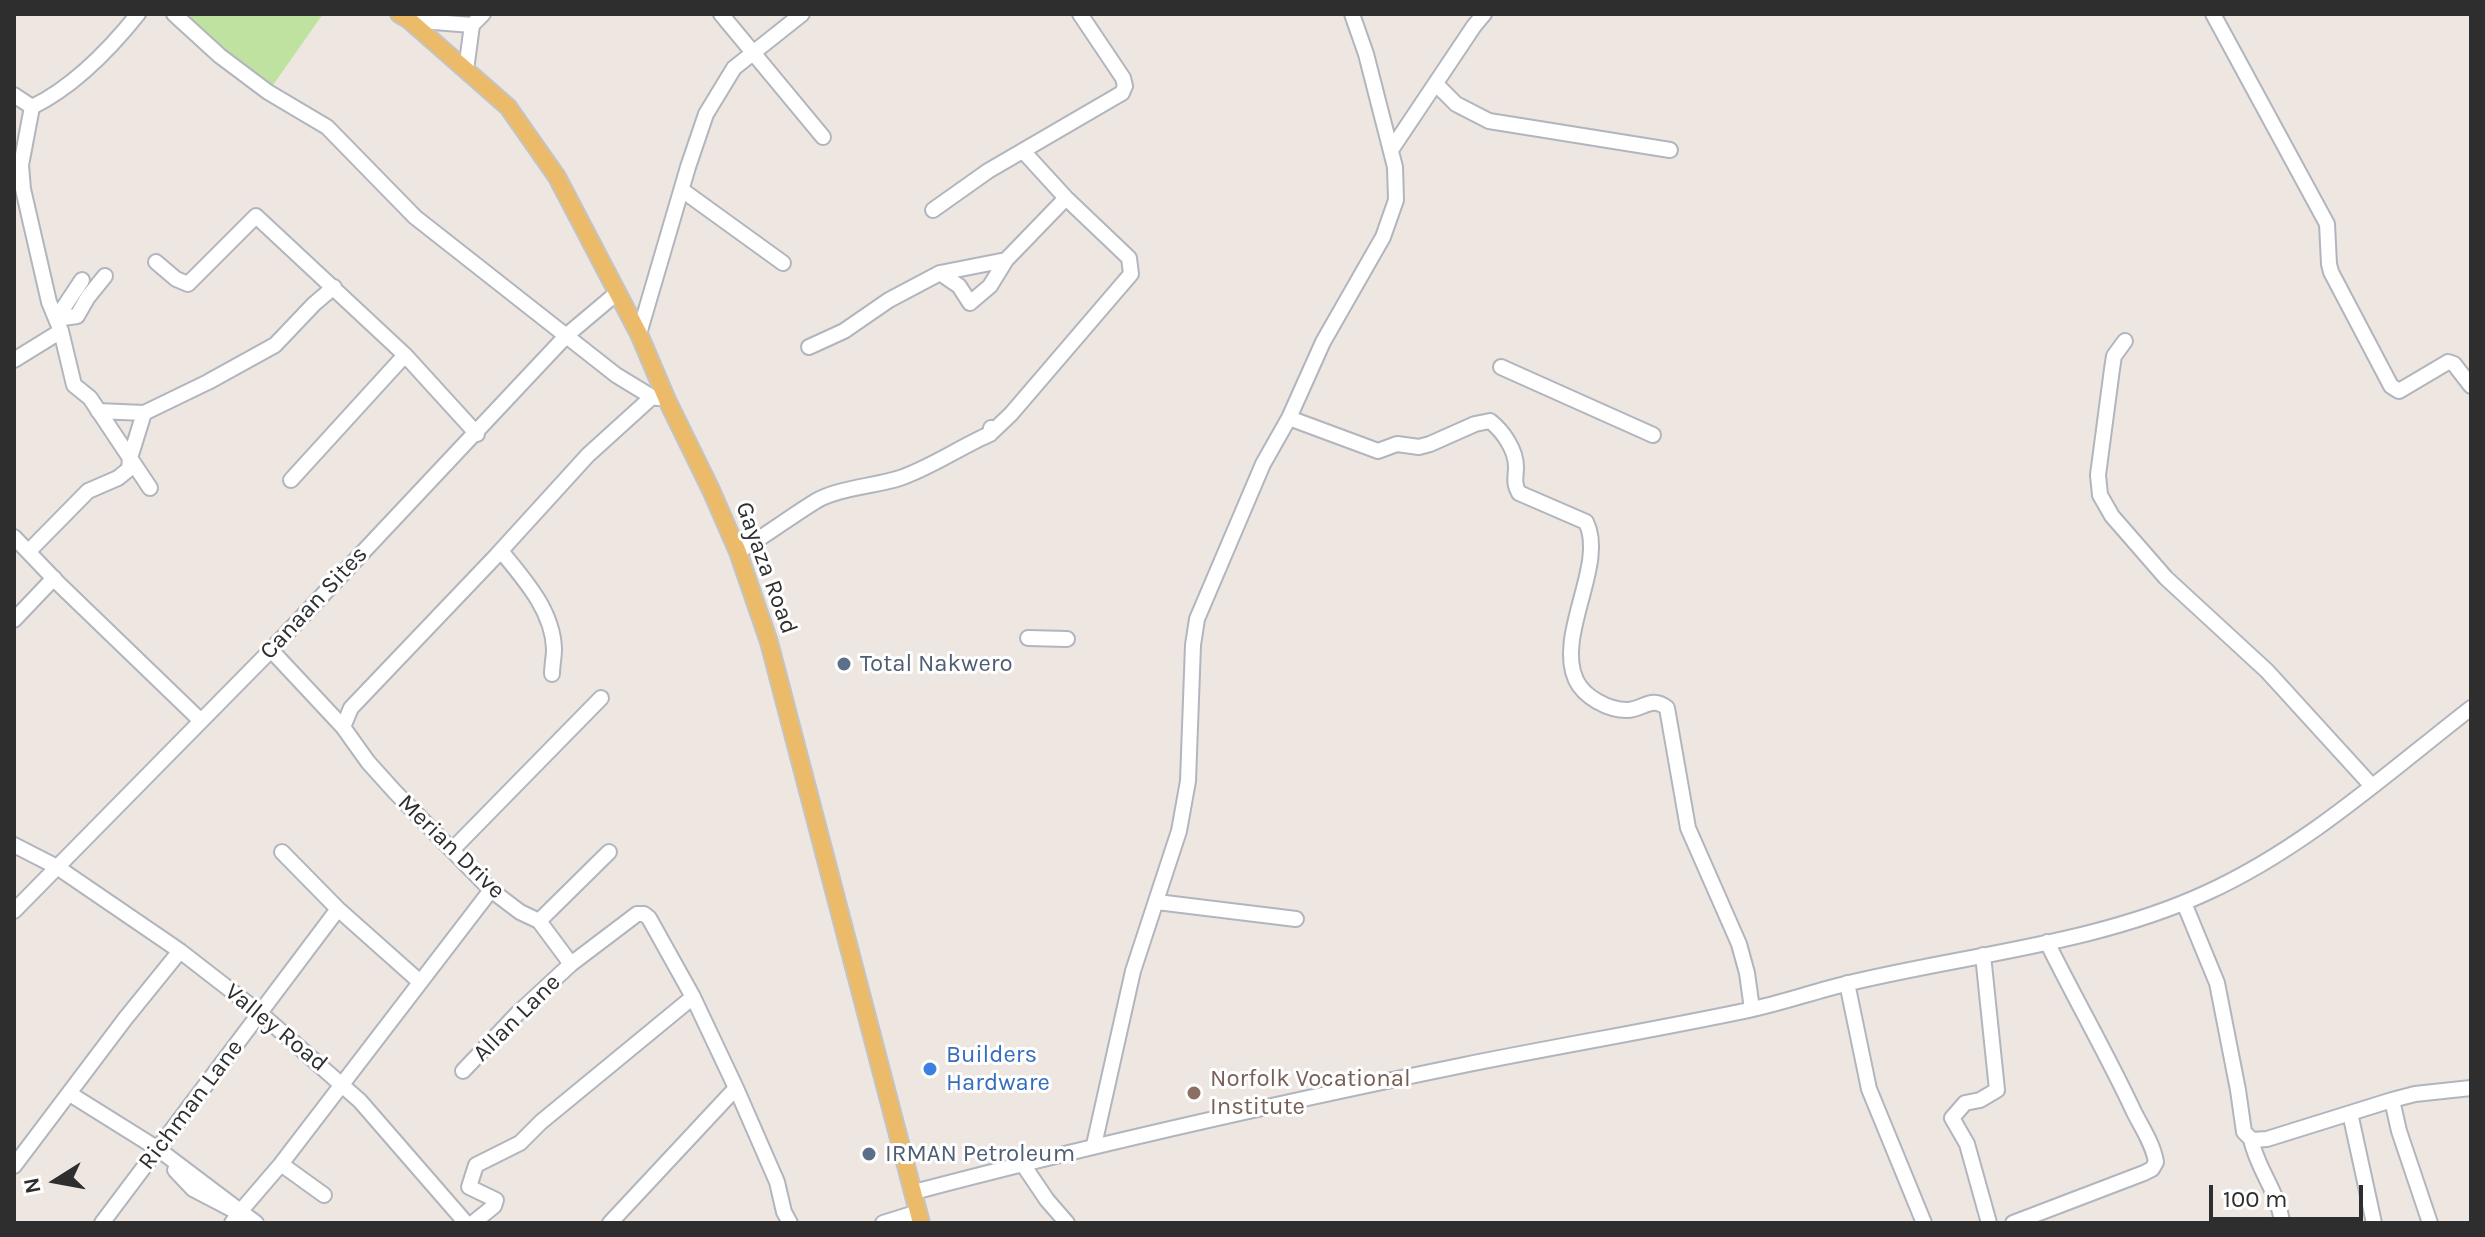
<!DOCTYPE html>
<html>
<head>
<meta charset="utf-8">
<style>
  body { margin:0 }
  #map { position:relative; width:2485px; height:1237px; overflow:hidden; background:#eee7e1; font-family:Karla,sans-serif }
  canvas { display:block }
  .frame { position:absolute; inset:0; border:16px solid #2e2e2e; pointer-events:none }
  .north { position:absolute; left:16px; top:1141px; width:80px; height:80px; -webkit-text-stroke:6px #fff; paint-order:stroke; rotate:259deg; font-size:22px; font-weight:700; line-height:32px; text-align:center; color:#2e2e2e }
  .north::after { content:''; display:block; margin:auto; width:28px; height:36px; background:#2e2e2e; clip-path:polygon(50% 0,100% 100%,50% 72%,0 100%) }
  .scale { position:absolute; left:2209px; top:1185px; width:154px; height:36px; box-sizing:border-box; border:4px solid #2e2e2e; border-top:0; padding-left:10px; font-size:24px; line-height:28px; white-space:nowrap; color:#2e2e2e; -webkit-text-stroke:6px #fff; paint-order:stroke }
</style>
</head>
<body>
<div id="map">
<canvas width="2485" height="1237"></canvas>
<div class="frame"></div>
<div class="north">N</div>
<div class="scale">100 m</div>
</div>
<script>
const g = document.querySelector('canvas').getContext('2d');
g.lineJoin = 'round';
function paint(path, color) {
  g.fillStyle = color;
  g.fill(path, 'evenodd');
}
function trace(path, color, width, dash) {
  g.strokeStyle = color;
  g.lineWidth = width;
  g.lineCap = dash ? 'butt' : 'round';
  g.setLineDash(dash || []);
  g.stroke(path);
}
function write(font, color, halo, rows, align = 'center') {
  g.font = font + ' Karla,sans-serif';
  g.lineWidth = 6;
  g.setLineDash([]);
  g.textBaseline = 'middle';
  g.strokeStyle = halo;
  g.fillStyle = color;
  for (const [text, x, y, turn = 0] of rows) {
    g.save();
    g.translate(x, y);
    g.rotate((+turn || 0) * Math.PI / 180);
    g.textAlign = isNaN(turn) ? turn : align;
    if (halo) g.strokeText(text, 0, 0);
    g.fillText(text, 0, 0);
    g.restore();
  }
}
paint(new Path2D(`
  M182,14H323L271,88Z`), '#c0e2a1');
const minor = new Path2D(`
  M174,14L220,56L268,92L327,127L415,217L616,375L652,397
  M721,14L823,137
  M2213,14L2327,224L2329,264L2331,272L2391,386L2399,391L2448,362L2454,364L2471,386
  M409,20L472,25
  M466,70L472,25L483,14
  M1436,84L1456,104L1489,121L1670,150
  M14,95L32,107C73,87 110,49 138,14
  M32,107L21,165L23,189L49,302L61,331L74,385L90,398L150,488
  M1391,150L1474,26L1484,14
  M682,190L783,263
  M933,210L988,171L1122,93L1125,86L1123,78L1080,14
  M156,262L176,279L188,284L256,216L405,355L477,434
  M940,273L959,286L970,303L990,286L1006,260
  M82,280L56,319L77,316L88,297L105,276
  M639,334L688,167L706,114L734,68L802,14
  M2125,341L2114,356L2112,369L2098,475L2100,495L2112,516L2166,578L2267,671L2371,785
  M809,347L844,331L889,300L940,273L1006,260L1066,198
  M14,360L61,331
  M1501,367L1653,435
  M98,411L144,413L208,382L275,345L314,304L334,287
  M1289,418L1378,451L1397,444L1419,447L1430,444L1475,424L1490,421C1503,431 1516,450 1516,467C1516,477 1513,483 1519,493L1586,522C1607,564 1555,635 1576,680C1584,697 1608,710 1627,710C1643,710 1651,695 1667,708L1688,828L1739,944L1747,973L1752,1009
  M990,434L1011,414L1131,274L1129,258L1066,198L1023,151
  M291,480L405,355
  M14,537L59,584L200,720
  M29,551L88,491L118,478L129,469L130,458L144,413
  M501,551C524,579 553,611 554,649C554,657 552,666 552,674
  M738,552C765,536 790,517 816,501C838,488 876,486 900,478C932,467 960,447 990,434L991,428
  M14,620L54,578
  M1028,638L1067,639
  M271,650L343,727L368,762L395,792L491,890L520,912L539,921L571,964L637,914H644L649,918L693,997L736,1088L777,1182L784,1212L790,1223
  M343,727L351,708L496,556L588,455L652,397L658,398
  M14,845L57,867L180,951L260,1013L360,1101L466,1223
  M452,850L601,698
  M282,852L338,909L420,982
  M1157,902L1296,919
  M2184,903L2217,983L2238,1090L2244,1132L2252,1140L2267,1139L2392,1100L2415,1094L2471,1088
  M14,911L271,650L567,335L618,292
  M539,921L609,852
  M1983,955L1997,1090L1980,1100L1965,1103L1952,1118L1967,1144L1989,1223
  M1847,983L1869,1089L1924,1223
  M463,1071L517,1014L571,964
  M70,1094L158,1149L256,1223
  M2392,1100L2399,1131L2430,1223
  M2350,1113L2374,1223
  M2251,1139C2257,1169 2279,1193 2282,1223
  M1094,1145L1133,971L1179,831L1188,781L1193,645L1197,619L1263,464L1289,418L1323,342L1383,237L1396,200L1395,167L1366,54L1352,14
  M1022,1163L1047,1200L1067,1223
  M281,1164L324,1195
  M14,1166L125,1019L180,951
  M175,1170L193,1189L239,1213L232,1223
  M914,1192C1096,1144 1279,1103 1464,1065C1558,1046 1654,1030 1749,1010C1781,1003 1813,992 1845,984C1963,955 2096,944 2206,893C2305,848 2386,774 2471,708
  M239,1213L281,1164L491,890
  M102,1223L338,909
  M473,1223L494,1206L496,1200L469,1187L476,1165L520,1143L541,1122L693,997
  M610,1223L736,1088
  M883,1223L918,1212
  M2013,1223L2144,1173L2152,1169L2156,1162C2153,1144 2142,1128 2134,1112C2107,1054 2075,999 2047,942`);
const major = new Path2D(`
  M399,14L409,20L508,107L557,177L639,334L667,400L711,490L738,552L769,642L921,1223`);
trace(minor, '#b1b5bd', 18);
trace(major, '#c4c4c4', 20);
trace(minor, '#fff', 14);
trace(major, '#ebbb69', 16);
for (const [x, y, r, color] of [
  [844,664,8,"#5c6f8a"],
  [930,1069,8,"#3f7fe0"],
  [1194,1093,8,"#8d6e63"],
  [869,1154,8,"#5c6f8a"]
]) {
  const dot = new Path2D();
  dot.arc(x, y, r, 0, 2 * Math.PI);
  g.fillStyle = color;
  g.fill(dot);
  trace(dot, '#fff', 3);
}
write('24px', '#2e2e2e', '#fff', [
  ["Gayaza Road",766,568,70],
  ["Canaan Sites",314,603,-47],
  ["Merian Drive",451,847,44],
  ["Allan Lane",517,1018,-45],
  ["Valley Road",276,1028,39],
  ["Richman Lane",191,1105,-53]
]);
write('24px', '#4e5e75', '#fff', [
  ["Total Nakwero",860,664],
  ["IRMAN Petroleum",885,1154]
], 'left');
write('24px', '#366cbe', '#fff', [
  ["Builders",946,1055],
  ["Hardware",946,1083]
], 'left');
write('24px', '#785e54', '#fff', [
  ["Norfolk Vocational",1210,1079],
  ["Institute",1210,1107]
], 'left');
</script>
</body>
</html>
